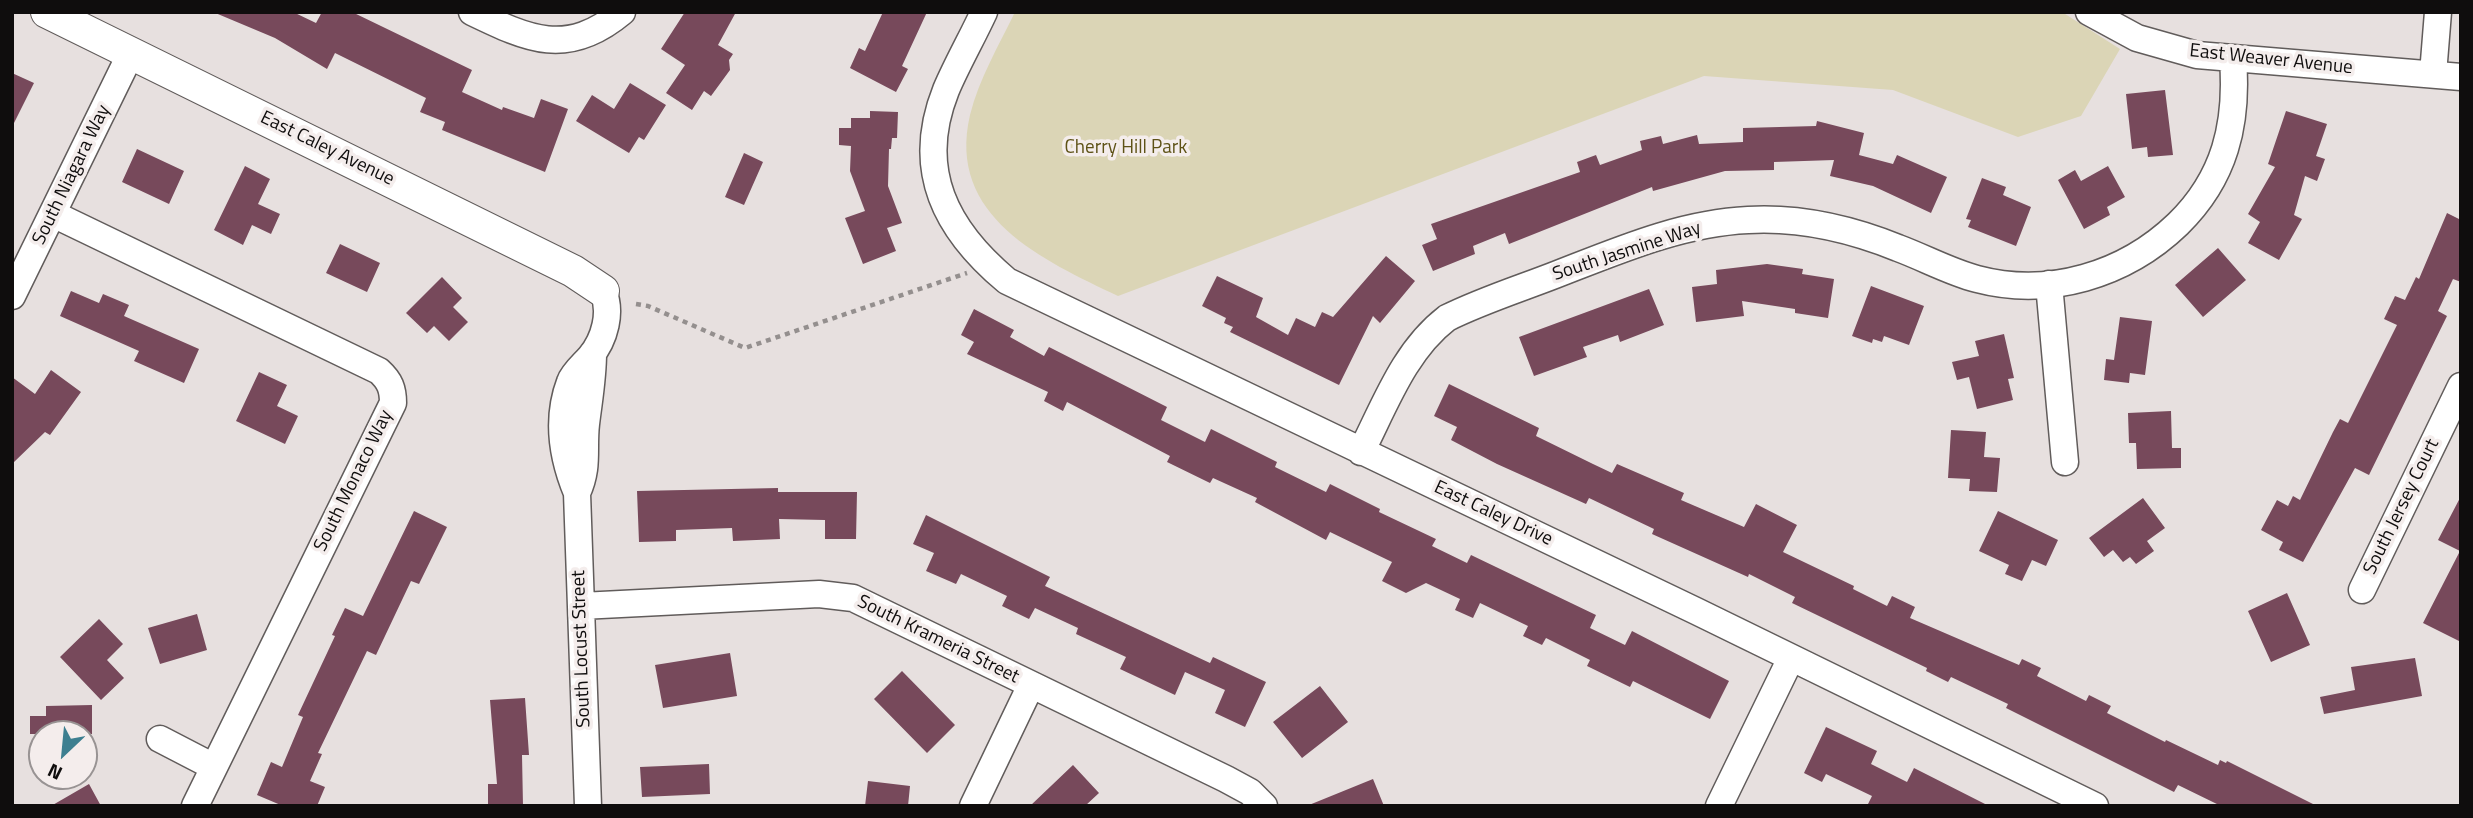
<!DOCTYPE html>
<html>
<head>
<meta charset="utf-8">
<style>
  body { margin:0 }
  #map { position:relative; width:2473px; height:818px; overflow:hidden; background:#e7e0df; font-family:"Titillium Web",sans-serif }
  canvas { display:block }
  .frame { position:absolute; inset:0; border:14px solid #0f0d0d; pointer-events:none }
  .north { position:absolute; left:28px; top:720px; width:70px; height:70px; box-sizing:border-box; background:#f4edec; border:2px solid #989393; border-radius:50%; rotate:206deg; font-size:19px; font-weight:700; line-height:28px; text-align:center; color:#0f0d0d }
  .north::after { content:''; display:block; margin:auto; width:24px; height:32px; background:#3d7f90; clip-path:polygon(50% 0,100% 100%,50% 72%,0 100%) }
</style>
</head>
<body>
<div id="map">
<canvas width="2473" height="818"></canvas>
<div class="frame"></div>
<div class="north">N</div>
</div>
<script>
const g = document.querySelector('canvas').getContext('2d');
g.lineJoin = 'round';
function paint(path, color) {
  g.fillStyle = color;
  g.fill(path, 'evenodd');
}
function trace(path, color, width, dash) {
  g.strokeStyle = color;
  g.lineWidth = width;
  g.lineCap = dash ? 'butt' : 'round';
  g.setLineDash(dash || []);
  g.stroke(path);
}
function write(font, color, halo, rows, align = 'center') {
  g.font = font + ' "Titillium Web",sans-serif';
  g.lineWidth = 7;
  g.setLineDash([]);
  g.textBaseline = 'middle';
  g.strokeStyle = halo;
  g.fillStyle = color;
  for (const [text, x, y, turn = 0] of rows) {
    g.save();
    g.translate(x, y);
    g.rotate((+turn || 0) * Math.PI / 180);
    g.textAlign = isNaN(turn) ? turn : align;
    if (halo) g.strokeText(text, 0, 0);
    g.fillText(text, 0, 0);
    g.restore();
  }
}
paint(new Path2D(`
  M1015,12H2062L2120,49L2081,116L2018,137L1893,90L1704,76L1118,296C1043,260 946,217 970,115C979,79 999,45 1015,12Z`), '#dbd5b6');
paint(new Path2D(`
  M213,12H293L316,23L322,12H352L472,70L462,92L502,110L503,107L534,118L541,99L568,109L545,172L442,130L445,122L420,112L426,98L335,53L327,69L275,38Z
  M685,12H736L718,45L733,54L729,60L730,70L711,96L704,91L692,110L666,93L685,65L661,49Z
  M883,12H927L902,66L908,69L896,92L850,68L859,48L865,51Z
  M12,73L34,83L12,127Z
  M630,83L666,105L644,140L639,137L629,153L576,121L592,95L614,109Z
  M2165,90L2173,155L2148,157L2147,147L2132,149L2126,94Z
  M870,111L898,112L897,138H892L891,149H889L888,186L902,223L887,228L896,251L863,264L845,218L865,211L850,171L851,146L839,145V128H851V118H870Z
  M2286,111L2327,124L2316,156L2325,159L2317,181L2305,176L2294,215L2302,219L2279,260L2248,243L2260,222L2248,214L2275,167L2268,164Z
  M1817,121L1864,133L1859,155L1893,164L1897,155L1947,177L1931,213L1873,186L1830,176L1834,160L1774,162V170L1725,171L1653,191L1652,187L1509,244L1505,233L1473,246L1475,254L1433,271L1422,245L1437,239L1431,224L1580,172L1577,162L1596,155L1600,165L1642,150L1640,141L1661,136L1663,144L1697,135L1699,144L1743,142V128L1816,126Z
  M137,149L184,171L169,204L122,182Z
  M744,153L763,162L744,205L725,197Z
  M245,166L270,179L258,204L280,214L271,234L252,225L243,245L214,230Z
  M2108,166L2125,197L2107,207L2110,215L2084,229L2058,180L2075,170L2081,181Z
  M1982,178L2006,187L2003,195L2031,207L2016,246L1968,227L1971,220L1966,219Z
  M2447,213L2461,220V282L2453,279L2438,311L2447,316L2369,475L2355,468L2303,562L2279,550L2283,542L2261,530L2277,500L2288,506L2293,496L2300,500L2333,432L2340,419L2348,423L2397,325L2384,319L2395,296L2405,300L2416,277L2419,279Z
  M340,244L380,263L367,292L326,273Z
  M2218,248L2246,280L2203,317L2175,285Z
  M1386,256L1415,281L1380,323L1373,316L1339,385L1230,332L1233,327L1224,323L1226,318L1202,306L1217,276L1263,298L1256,317L1288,335L1296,318L1315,327L1322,312L1333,317Z
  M1767,264L1803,269L1802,274L1834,279L1828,318L1795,313V309L1742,301L1744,316L1696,322L1692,287L1717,284L1716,270Z
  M442,277L462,298L453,307L468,322L449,341L434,326L427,333L406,313Z
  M1871,286L1924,306L1909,345L1884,336L1882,342L1873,339L1872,343L1852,336Z
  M1649,289L1664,325L1620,342L1618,335L1583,347L1587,357L1534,376L1519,337Z
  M71,291L99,303L103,294L129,305L124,316L199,349L184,383L134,361L139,351L60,316Z
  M974,309L1014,330L1010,337L1044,356L1049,347L1167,407L1161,420L1205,442L1211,429L1277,462L1275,467L1326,492L1330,484L1380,509L1379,512L1436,539L1432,546L1467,563L1471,555L1596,615L1590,628L1625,645L1632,631L1729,681L1710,719L1633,681L1630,687L1587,666L1590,660L1546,638L1542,645L1523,636L1528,626L1480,603L1473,618L1455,610L1460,599L1426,583L1406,593L1382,581L1392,562L1330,532L1326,540L1255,502L1257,498L1213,478L1210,483L1167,462L1170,456L1067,402L1063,411L1044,401L1048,392L967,354L974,342L961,335Z
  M2120,317L2152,321L2145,375L2130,373L2129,383L2104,380L2106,359L2114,360Z
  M2004,334L2014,378L2008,379L2013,400L1977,409L1969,377L1957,380L1952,362L1979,356L1975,341Z
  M51,370L81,392L50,435L45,432L12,464V377L35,394Z
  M259,372L287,385L277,406L298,416L285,444L236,421Z
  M1449,384L1539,428L1536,436L1593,464L1612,473L1617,464L1684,493L1681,500L1744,527L1756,504L1797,525L1783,552L1854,586L1853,589L1887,606L1892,596L1915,607L1910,618L2019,665L2022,659L2041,668L2037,676L2086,701L2089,695L2111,706L2107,713L2165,742L2166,740L2218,765L2220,760L2226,763L2227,761L2317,806H2221L2178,785L2174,792L2006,708L2008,704L1951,677L1948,682L1926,671L1927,668L1792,603L1795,597L1749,574L1748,577L1652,534L1654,529L1589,498L1586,504L1497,464L1451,440L1457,427L1434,416Z
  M2171,411L2172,448H2181V468L2137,469L2136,443H2129L2128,413Z
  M1951,430L1986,432L1984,457L2000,458L1997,492L1969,491L1970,479L1948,478Z
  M778,488V492H857L856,539H825V520L779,519L780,539L733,541L732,528L676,530V541L639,542L637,491Z
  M2461,496V642L2423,623L2460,551L2438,540Z
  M2143,498L2165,528L2147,541L2154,551L2136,564L2130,557L2123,562L2113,550L2104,557L2089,538Z
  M414,511L447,527L419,584L411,581L376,655L367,651L318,753L322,754L310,781L325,787L317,806H283L257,795L271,762L282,767L303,717L298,715L335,636L332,635L345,608L363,616Z
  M1998,511L2058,540L2046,566L2032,560L2022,581L2005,574L2009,565L1979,551Z
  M926,515L1050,577L1045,586L1210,663L1213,657L1266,682L1245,727L1215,713L1225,690L1185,672L1175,695L1120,669L1126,657L1076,634L1078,628L1035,608L1029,619L1002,606L1007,596L961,574L956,584L926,571L934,553L913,544Z
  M2287,593L2310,645L2271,662L2248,611Z
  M197,614L207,650L160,664L148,628Z
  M99,619L123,644L107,660L124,678L101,700L60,657Z
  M730,653L737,696L663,708L655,665Z
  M2415,658L2422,696L2324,714L2320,697L2355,690L2351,667Z
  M902,671L955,725L927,753L874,699Z
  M1320,686L1348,722L1302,758L1273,722Z
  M525,698L529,755H522L523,806H488V784H497L490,700Z
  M92,705V734H30V716H46V706Z
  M1826,727L1877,751L1871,764L1907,782L1914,768L1989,806H1867L1872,796L1826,774L1822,782L1804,773Z
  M709,764L710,794L642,797L640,767Z
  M1073,765L1099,793L1085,806H1030Z
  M1373,779L1384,806H1309V805Z
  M868,781L910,786L908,806H865Z
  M89,784L101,806H51Z`), '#77495b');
const minor = new Path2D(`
  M472,12C528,39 567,58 622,12
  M984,12C972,38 957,64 946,90C914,170 946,230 1007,281L1696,611L2095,806
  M2089,12L2137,38L2197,55L2461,77
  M2433,74L2438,12
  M53,214L379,371C390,381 393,389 393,403L195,806
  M2049,284L2065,462
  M12,296L131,53
  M1361,452C1385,405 1404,351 1447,318C1481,301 1519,289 1555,275C1617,251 1681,223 1748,220C1800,217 1851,229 1898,248C1925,258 1950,272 1977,279C2049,298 2125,275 2178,224C2225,178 2238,124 2233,60
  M577,493C589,467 583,450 586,424C589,399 593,378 593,353
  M2362,590L2461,386
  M581,606L819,594L853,598L1226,779L1250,792L1264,806
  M160,739L214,767
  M588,806L577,493C562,457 556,419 570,382C573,373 584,364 590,357C605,339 612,312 603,291
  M973,806L1031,685
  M1719,806L1791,658`);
const tertiary = new Path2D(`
  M47,12L573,271L603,291`);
trace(minor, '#615c5b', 29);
trace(tertiary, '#615c5b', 34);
trace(new Path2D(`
  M636,304L648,306L745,348L967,273`), '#948f8e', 4.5, [5, 5]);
trace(minor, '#fff', 26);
trace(tertiary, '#fff', 32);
write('19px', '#0f0d0d', '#f4edec', [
  ["East Weaver Avenue",2271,60,6],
  ["East Caley Avenue",327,149,26],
  ["South Niagara Way",72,175,-64],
  ["South Jasmine Way",1627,252,-18],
  ["South Monaco Way",354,481,-64],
  ["South Jersey Court",2402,507,-64],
  ["East Caley Drive",1493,514,25],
  ["South Krameria Street",938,640,26],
  ["South Locust Street",582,649,-92]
]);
write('19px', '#5e5217', '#f4edec', [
  ["Cherry Hill Park",1126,148]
]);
</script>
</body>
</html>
